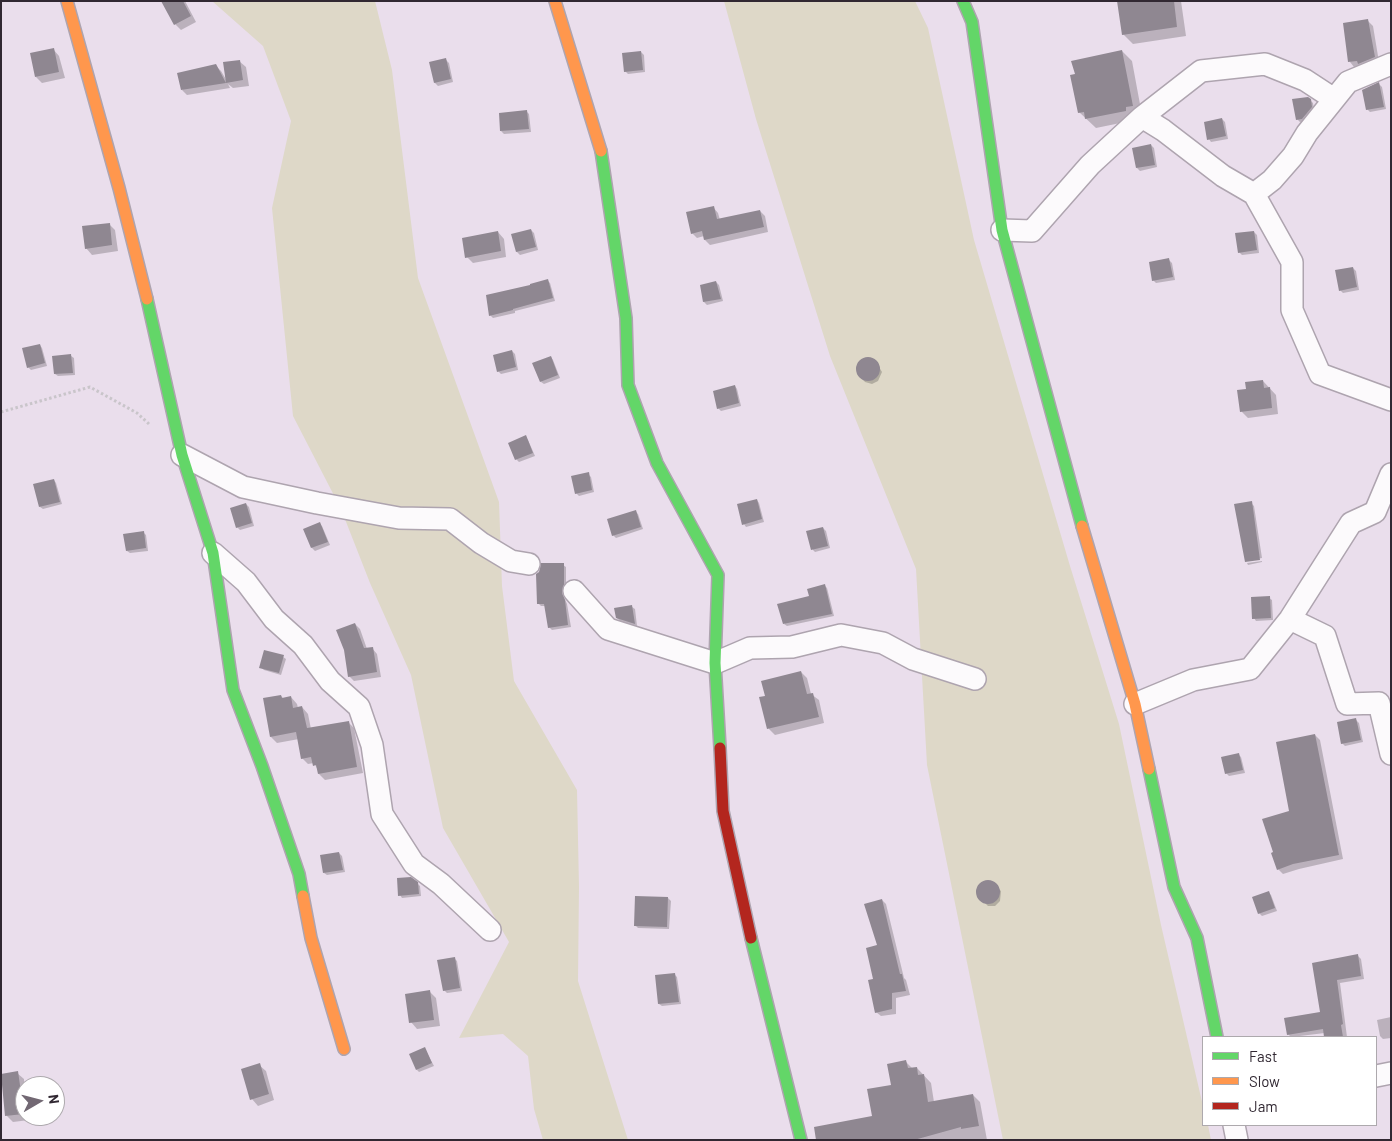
<!DOCTYPE html>
<html>
<head>
<meta charset="utf-8">
<style>
  body { margin:0 }
  #map { position:relative; width:1392px; height:1141px; overflow:hidden; background:#eadeec; font-family:Barlow,sans-serif }
  canvas { display:block }
  .frame { position:absolute; inset:0; border:2px solid #312832; pointer-events:none }
  .legend { position:absolute; left:1202px; top:1036px; width:175px; height:90px; box-sizing:border-box; background:#fff; border:1px solid #ada9ad; margin:0; padding:6px 9px; list-style:none; font-size:15px; color:#312832 }
  .legend li { display:flex; align-items:center; gap:10px; height:25px }
  .legend b { width:25px; border:1px solid #ada9ad }
  .north { position:absolute; left:15px; top:1076px; width:50px; height:50px; box-sizing:border-box; background:#fff; border:1px solid #ada9ad; border-radius:50%; rotate:82deg; font-size:14px; font-weight:700; line-height:20px; text-align:center; color:#312832 }
  .north::after { content:''; display:block; margin:auto; width:18px; height:22px; background:#726873; clip-path:polygon(50% 0,100% 100%,50% 72%,0 100%) }
</style>
</head>
<body>
<div id="map">
<canvas width="1392" height="1141"></canvas>
<div class="frame"></div>
<ul class="legend">
<li><b style="height:6px;background:#63d668"></b>Fast</li>
<li><b style="height:6px;background:#ff974d"></b>Slow</li>
<li><b style="height:6px;background:#b3261e"></b>Jam</li>
</ul>
<div class="north">N</div>
</div>
<script>
const g = document.querySelector('canvas').getContext('2d');
g.lineJoin = 'round';
function paint(path, color) {
  g.fillStyle = color;
  g.fill(path, 'evenodd');
}
function trace(path, color, width, dash) {
  g.strokeStyle = color;
  g.lineWidth = width;
  g.lineCap = dash ? 'butt' : 'round';
  g.setLineDash(dash || []);
  g.stroke(path);
}
paint(new Path2D(`
  M212,1H375L392,70L418,278L499,502L502,586L514,681L577,790L579,887L578,981L628,1140H543L534,1109L528,1056L503,1034L459,1038L509,942L443,828L411,675L370,583L341,509L293,416L272,208L291,121L263,46Z
  M724,1H915L928,28L974,240L1070,566L1119,724L1161,925L1203,1106V1125H1208L1211,1140H1003L927,765L916,569L830,356L756,119Z`), '#ded8c8');
paint(new Path2D(`
  M163,1H185L196,22L181,30L175,24Z
  M1119,1H1181L1186,36L1133,44L1123,34Z
  M1368,21L1373,26L1379,62L1354,67L1350,62Z
  M53,49L59,56L65,78L42,83L36,77Z
  M1122,51L1132,61L1142,115L1135,120L1096,128L1079,112Z
  M641,52L644,55L645,72L628,74L625,71Z
  M446,60L449,63L453,82L438,86L435,83L430,63Z
  M239,61L246,67L249,86L233,88L228,84L230,88L187,95L182,90L216,66L221,71L227,81Z
  M1379,84L1382,87L1386,109L1370,112L1367,109Z
  M1310,100L1313,103L1314,110L1305,121L1300,122L1297,119Z
  M527,112L529,114L531,132L504,134L501,131Z
  M1222,119L1225,122L1228,139L1211,142L1209,139Z
  M1151,145L1154,148L1157,167L1140,171L1137,168Z
  M713,207L718,213L720,220L760,211L765,216L768,232L710,245L705,240L704,236L697,238L692,233Z
  M109,224L115,230L118,251L92,255L86,248Z
  M531,230L534,233L538,250L520,255L517,252L512,235Z
  M498,232L504,239L506,257L473,263L467,257Z
  M1254,232L1257,235L1259,253L1242,255L1239,252Z
  M1169,260L1172,263L1175,280L1156,283L1153,280Z
  M1353,268L1356,271L1359,290L1343,293L1340,290Z
  M548,281L550,283L555,301L515,311V313L493,318L490,315Z
  M716,282L719,285L723,301L707,305L704,302L701,286Z
  M40,345L42,348L47,366L31,370L28,367Z
  M512,351L515,354L518,370L501,374L498,371Z
  M71,356L74,358L75,375L58,376L55,374Z
  M551,357L553,360L560,378L544,384L541,382Z
  M866,359L876,362L882,372L878,381L872,384L865,382L857,372L858,365Z
  M1263,381L1276,395L1278,414L1248,418L1242,412L1247,390Z
  M735,386L737,389L741,406L721,411L718,408Z
  M526,437L528,440L535,456L519,462L516,459Z
  M588,474L591,477L594,492L579,496L576,493Z
  M54,480L56,483L62,504L43,509L40,507Z
  M757,500L759,503L764,522L746,527L744,524Z
  M1251,503L1254,506L1262,558L1246,561V562Z
  M246,504L249,507L254,526L240,530L237,527Z
  M635,511L638,514L643,529L616,538L613,535Z
  M319,524L322,526L330,545L315,551L312,548L305,529Z
  M823,528L826,531L830,548L815,552L813,550L808,532Z
  M143,532L146,535L148,551L130,553L127,551Z
  M1262,561V562L1248,565L1247,563Z
  M563,565L566,567V588L564,597L567,604L571,627L552,630L549,627L546,606H541L538,603Z
  M825,586L827,588L834,616L787,626L784,624Z
  M1269,598L1272,600L1273,620L1256,621L1254,618Z
  M632,607L635,609L637,626L620,621L617,618Z
  M355,624L360,629L367,649L372,648L377,654L381,677L354,681L349,676Z
  M283,657L286,659L281,675L264,670L261,667Z
  M801,672L807,678L811,694L819,700L824,723L775,735L769,729L761,698L766,696Z
  M281,696L284,699L291,697L297,704L298,708L302,707L308,714L311,729L348,722L354,728L363,773L325,780L319,774L318,770L314,763L308,764L302,758L299,739L277,743L271,737Z
  M1356,720L1359,723L1363,742L1345,746L1342,743Z
  M1315,735L1320,740L1343,859L1299,869L1283,874L1278,869L1290,812Z
  M1238,754L1241,757L1245,773L1229,776L1226,773Z
  M339,853L342,856L345,872L327,875L324,873Z
  M990,881L1001,891L1000,901L995,906H988L977,895L978,887L983,882Z
  M417,883L420,886L421,896L402,898L400,895Z
  M1268,892L1271,895L1277,911L1262,916L1259,913Z
  M668,898L671,901L669,929L638,928L635,925Z
  M882,900L886,904L904,978L906,980L910,995L896,998V1014L881,1016L876,1012L875,980L879,946Z
  M1357,955L1361,959L1364,979L1340,983L1347,1037H1325V1033L1291,1037L1288,1034L1322,1013L1314,964Z
  M454,958L457,961L462,991L447,993L444,990Z
  M674,974L677,977L681,1004L662,1006L659,1004Z
  M430,992L436,998L440,1026L417,1029L411,1022Z
  M1391,1017V1038L1383,1039L1380,1036L1377,1020Z
  M425,1049L434,1066L419,1072L417,1070Z
  M906,1062L913,1069L917,1068L931,1083L934,1102L973,1095L980,1102L987,1140H840L873,1117Z
  M259,1065L266,1071L274,1100L258,1106L252,1099Z
  M17,1073L24,1079L25,1116H29V1120L13,1122L7,1116L1,1075Z`), '#0003');
paint(new Path2D(`
  M161,1H183L191,16L174,25Z
  M1117,1H1174L1177,27L1122,35Z
  M1368,19L1375,57L1358,64L1357,61L1348,62L1343,23Z
  M54,48L59,72L35,77L30,53Z
  M1122,50L1133,106L1126,107V111L1085,119L1084,112L1078,113L1070,75L1075,74L1071,61Z
  M641,51L643,70L624,72L622,53Z
  M446,58L451,79L434,83L429,62Z
  M240,60L243,80L226,83L223,62Z
  M216,64L226,83L181,90L177,73Z
  M1379,82L1384,107L1366,110L1362,90Z
  M1308,97L1311,99L1312,107L1302,119L1296,120L1292,99Z
  M527,110L529,129L500,131L499,113Z
  M1222,118L1226,136L1207,140L1204,122Z
  M1151,144L1155,165L1136,168L1132,148Z
  M714,206L717,219L760,210L764,227L704,240L702,231L691,234L686,212Z
  M110,223L112,245L85,249L82,226Z
  M531,229L536,247L516,252L511,234Z
  M498,231L501,251L465,258L462,238Z
  M1254,231L1257,250L1238,253L1235,233Z
  M1169,258L1173,277L1152,281L1149,262Z
  M1353,267L1357,287L1339,291L1335,270Z
  M548,279L553,298L513,309V310L489,316L486,295L530,285V284Z
  M716,281L721,299L703,302L700,285Z
  M40,344L45,363L27,368L22,348Z
  M512,350L516,367L497,372L493,355Z
  M71,354L73,373L54,374L52,356Z
  M551,356L558,375L540,382L532,363Z
  M856 369a12 12 0 1 1 24 0a12 12 0 1 1-24 0Z
  M1263,380L1264,388L1270,387L1272,408L1240,412L1237,390L1246,389L1245,382Z
  M735,385L739,403L717,409L713,391Z
  M526,435L533,453L515,460L508,443Z
  M589,472L592,490L575,494L571,476Z
  M54,479L60,502L39,507L33,484Z
  M757,499L762,519L742,525L737,504Z
  M1252,501L1260,560L1245,562L1234,504Z
  M246,503L252,523L236,528L230,508Z
  M636,510L641,527L612,536L607,519Z
  M320,522L328,542L311,548L303,529Z
  M823,527L828,546L811,550L806,531Z
  M144,531L146,548L126,551L123,534Z
  M541,563H564V585L562,593L565,600L568,625L548,628L544,604H537L536,574L539,572Z
  M825,584L832,614L783,624L777,604L809,596L807,589Z
  M1270,596L1271,618L1252,619L1251,597Z
  M632,605L635,624L616,618L614,608Z
  M355,623L364,648L373,647L377,672L348,677L344,650L336,630Z
  M264,650L284,655L279,673L259,668Z
  M801,671L807,694L813,693L819,717L767,729L759,697L765,696L761,681Z
  M281,695L282,698L291,696L293,708L302,706L307,728L349,721L357,767L318,774L316,765L313,766L311,757L301,759L296,732L270,737L263,698Z
  M1356,718L1361,740L1341,744L1337,722Z
  M1315,734L1339,855L1293,864L1277,870L1271,853L1273,852L1262,819L1289,811L1276,742Z
  M1239,753L1243,770L1225,774L1221,757Z
  M339,852L343,870L323,873L320,855Z
  M411,877L418,882L419,894L398,896L397,878Z
  M976 892a12 12 0 1 1 24 0a12 12 0 1 1-24 0Z
  M1269,891L1275,908L1258,914L1252,897Z
  M635,896L668,897L667,927L634,926Z
  M882,899L900,974H902L906,991L892,993V1009L875,1013L868,980L873,979L866,948L877,945L864,904Z
  M1358,954L1361,976L1337,980L1343,1024L1341,1025L1343,1037H1324L1323,1029L1287,1035L1284,1018L1320,1012L1312,963Z
  M455,957L460,988L443,991L437,960Z
  M675,973L679,1002L658,1004L655,975Z
  M430,990L434,1020L409,1023L405,994Z
  M425,1047L432,1063L416,1070L409,1054Z
  M906,1060L908,1068L917,1067L918,1075L924,1074L928,1102L973,1094L979,1126L961,1129V1127L914,1140H816L814,1127L872,1116L867,1089L891,1085L887,1064Z
  M260,1063L269,1094L250,1100L241,1069Z
  M18,1071L24,1114L5,1116L1,1074Z`), '#8f8791');
const street = new Path2D(`
  M1142,117L1201,71L1265,64L1305,80L1334,99
  M1254,194L1272,180L1293,156L1307,133L1348,82L1391,64
  M1002,230L1032,231L1090,165L1142,117L1163,130L1223,176L1254,194L1292,262V310L1320,374L1391,400
  M182,455L243,487L317,503L399,518L450,519L481,543L511,561L529,564
  M213,553L246,582L274,619L303,645L330,681L359,707L372,745L382,814L414,864L441,884L490,930
  M574,591L608,629L715,663L750,648L792,647L841,635L883,643L913,659L975,679
  M1290,619L1325,636L1347,704L1379,703L1391,754
  M1135,704L1193,680L1250,669L1290,619L1351,523L1375,512L1391,474
  M1376,1076L1391,1073
  M1234,1125L1237,1140`);
const fast = new Path2D(`
  M963,1L972,22L1002,230L1082,526
  M601,151L626,318L628,385L657,463L718,575L715,663L720,748
  M147,299L182,455L213,553L233,690L262,766L299,874L303,896
  M1149,769L1174,887L1197,938L1217,1037
  M751,938L801,1140`);
const slow = new Path2D(`
  M67,1L119,188L147,299
  M555,1L601,151
  M1082,526L1135,704L1149,769
  M303,896L311,938L344,1049`);
const jam = new Path2D(`
  M720,748L723,811L751,938`);
trace(street, '#aea4af', 24);
trace(fast, '#aea4af', 14);
trace(slow, '#aea4af', 14);
trace(jam, '#aea4af', 14);
trace(new Path2D(`
  M1,412L90,387L137,413L149,424`), '#c9c5ca', 3, [2.5, 2.5]);
trace(street, '#fcfafc', 21);
trace(fast, '#63d668', 11);
trace(slow, '#ff974d', 11);
trace(jam, '#b3261e', 11);
</script>
</body>
</html>
